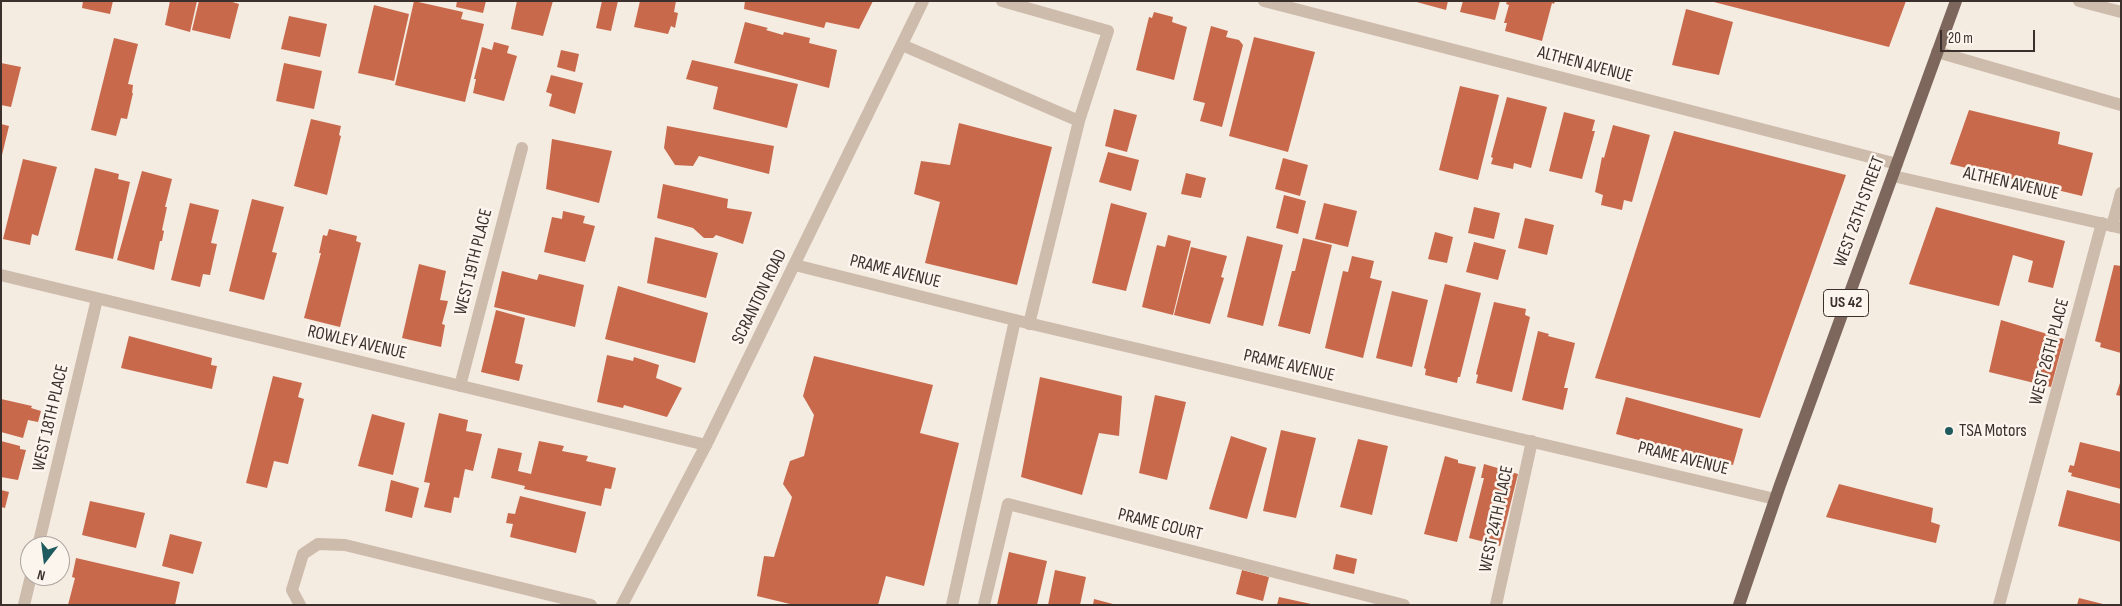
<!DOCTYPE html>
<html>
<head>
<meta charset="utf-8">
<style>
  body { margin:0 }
  #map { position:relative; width:2122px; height:606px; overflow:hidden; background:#f4ebe1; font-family:"Sofia Sans Condensed",sans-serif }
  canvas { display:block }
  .frame { position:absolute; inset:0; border:2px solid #3b302b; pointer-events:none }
  .north { position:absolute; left:20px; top:536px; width:50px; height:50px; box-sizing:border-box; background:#fbf5ee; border:1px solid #aea6a0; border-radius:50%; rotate:195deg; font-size:14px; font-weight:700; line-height:20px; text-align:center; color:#3b302b }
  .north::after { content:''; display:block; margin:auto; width:18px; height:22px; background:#1f5a5e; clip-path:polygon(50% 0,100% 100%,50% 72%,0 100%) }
  .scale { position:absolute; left:1940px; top:30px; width:95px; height:22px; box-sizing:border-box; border:2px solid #3b302b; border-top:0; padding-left:6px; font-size:15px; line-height:18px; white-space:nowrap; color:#3b302b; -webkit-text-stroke:4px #fbf5ee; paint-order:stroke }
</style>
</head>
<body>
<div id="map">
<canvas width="2122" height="606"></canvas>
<div class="frame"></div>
<div class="north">N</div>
<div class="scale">20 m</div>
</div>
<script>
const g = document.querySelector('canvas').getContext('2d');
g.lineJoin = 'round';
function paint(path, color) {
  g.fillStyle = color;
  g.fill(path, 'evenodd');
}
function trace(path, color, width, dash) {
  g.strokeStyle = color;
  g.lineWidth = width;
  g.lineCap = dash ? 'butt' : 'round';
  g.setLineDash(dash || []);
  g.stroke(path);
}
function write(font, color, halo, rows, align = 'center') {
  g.font = font + ' "Sofia Sans Condensed",sans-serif';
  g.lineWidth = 5;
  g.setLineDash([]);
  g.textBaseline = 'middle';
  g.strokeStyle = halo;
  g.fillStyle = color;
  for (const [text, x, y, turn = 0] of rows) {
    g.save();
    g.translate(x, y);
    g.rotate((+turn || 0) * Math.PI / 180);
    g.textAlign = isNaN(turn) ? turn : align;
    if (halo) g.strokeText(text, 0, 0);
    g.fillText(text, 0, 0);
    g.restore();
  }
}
paint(new Path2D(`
  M83,1H113L110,14L82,8Z
  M170,1H197L190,32L165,25Z
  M199,1H229L239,4L230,39L192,30Z
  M414,1L463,12L461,19L484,24L465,102L395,85Z
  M457,1H486L483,13L456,7Z
  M517,1H553L543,36L511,29Z
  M602,1H618L611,31L596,28Z
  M640,1H676L674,12L678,13L675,28L671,26L668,34L634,27Z
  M745,1H873L859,29L826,22L824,28L744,9Z
  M1413,1H1448L1446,10Z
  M1463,1H1500L1495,20L1460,12Z
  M1507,1H1555L1554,4L1552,3L1542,41L1505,31L1507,23H1504L1509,5L1506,4Z
  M1710,1H1906L1889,47Z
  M374,5L409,14L394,81L358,73Z
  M1686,9L1733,22L1719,75L1672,65Z
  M1154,12L1173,17L1172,22L1187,27L1174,80L1136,70L1149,17L1152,18Z
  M289,16L327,24L320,57L281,49Z
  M745,22L768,28L766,30L783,35L784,32L810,38L809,43L837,50L829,88L734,63Z
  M1211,26L1228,31L1226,37L1239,40L1243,45L1222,127L1200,121L1205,103L1193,100Z
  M1254,37L1315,52L1288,152L1229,136Z
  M114,38L138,44L128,84L133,85L132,93H133L127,119L121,118L116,136L91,130Z
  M494,42L509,46L507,53L517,56L504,101L473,93L476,79H474L482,47L492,50Z
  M561,50L579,54L575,72L557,67Z
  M692,60L798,84L787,128L713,109L718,87L686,79Z
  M1,63L21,67L11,107L1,105Z
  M284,63L322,71L314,109L276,101Z
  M551,75L583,83L575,114L549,106L552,94L546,92Z
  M1460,86L1499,95L1478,180L1439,170Z
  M1507,97L1547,107L1531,168L1514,163L1513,169L1491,164L1493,158L1491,157Z
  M1114,109L1137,115L1127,152L1105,146Z
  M1969,110L2060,132L2058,144L2093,153L2082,196L1950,164Z
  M1564,112L1595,120L1592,131H1595L1582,179L1549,171Z
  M311,119L341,126L339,135L341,136L327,195L294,186Z
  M959,123L1052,147L1017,285L925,263L940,202L914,194L921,161L950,165Z
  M1,124L9,126L2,155H1Z
  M1613,125L1650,135L1632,202L1624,200L1622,210L1601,205L1603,195L1595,192L1602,157L1604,158Z
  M667,126L774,146L769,174L699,156L693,166L675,165L664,148Z
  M1674,131L1846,175L1760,418L1595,378Z
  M552,139L612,151L599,203L546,189Z
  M1108,152L1139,160L1131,191L1099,182Z
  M1283,158L1308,165L1300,196L1275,189Z
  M23,159L57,167L38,236L32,234L30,245L3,239Z
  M95,168L119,174L118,179L130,182L113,259L75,250Z
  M142,171L172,179L165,207H167L162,230L164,231L162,241H160L154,270L117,260Z
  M1186,173L1206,178L1201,198L1181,194Z
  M663,184L728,199L727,208L752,212L743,244L716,235L713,238H704L693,228L657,218Z
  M1284,195L1306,201L1298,234L1276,228Z
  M252,199L284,207L272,252L277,253L264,300L229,291Z
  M190,203L219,210L211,243L217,244L210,275L203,274L200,287L171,280Z
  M1111,203L1147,213L1126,291L1092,283Z
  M1324,203L1357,211L1348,247L1315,239Z
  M1474,207L1500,213L1494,239L1468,233Z
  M1936,207L2065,241L2053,288L2028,282L2033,261L2013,255L1999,306L1909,284Z
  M563,211L585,216L583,223L595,226L585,262L544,252L552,217L562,219Z
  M1525,218L1554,225L1547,255L1518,248Z
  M329,229L357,236L356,241L361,243L340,327L304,318L321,253H319L323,235L327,236Z
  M1435,232L1453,237L1447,263L1428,259Z
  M1168,235L1191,241L1173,315L1142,307L1157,245L1165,247Z
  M1247,236L1283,245L1263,326L1227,317Z
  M655,237L718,253L706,298L647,283Z
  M1303,238L1332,245L1310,334L1278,326L1292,271H1295Z
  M1474,242L1506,250L1498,280L1466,272Z
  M1191,247L1227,256L1221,277L1224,278L1210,324L1174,315Z
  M1352,256L1374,261L1370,278L1382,281L1363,358L1325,348L1343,271L1348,272Z
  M419,264L446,271L440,300L448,301L442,324L445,325L441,347L402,338Z
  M2114,265L2121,266V353L2100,347L2101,343L2095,341Z
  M502,271L537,280L539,274L584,285L575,327L494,307Z
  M1445,284L1481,293L1460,377H1458L1457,383L1425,375L1426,369L1424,368Z
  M618,286L708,313L695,363L605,339Z
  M1392,291L1428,300L1412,367L1376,358Z
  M1494,302L1526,309L1525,315L1530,317L1512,392L1476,383L1478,375L1476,374Z
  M496,310L525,318L515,363L523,365L519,381L481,372Z
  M2001,320L2064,339L2051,387L1989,372Z
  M1538,331L1549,334L1548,336L1575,343L1564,388H1568L1563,410L1522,400Z
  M129,336L212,358L211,365L217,366L212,389L121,368Z
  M607,355L633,361L634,357L659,365L656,378L682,388L667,417L624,405L623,408L597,402Z
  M814,356L933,385L920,433L959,443L924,586L886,576L878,605H794L757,596L764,556L774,557L792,497L783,484L790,461L804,456L814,415L803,396Z
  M273,376L302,383L298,397L304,399L288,464L274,461L267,488L246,483Z
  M1040,377L1122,396L1119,436L1099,433L1082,495L1021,477Z
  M2121,380V396L2116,395Z
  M1155,395L1186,402L1167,480L1139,473Z
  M1626,397L1743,429L1733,465L1616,434Z
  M1,399L32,406L31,408L41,411L38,422L28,420L23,438L1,432Z
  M439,413L468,420L466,431L482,434L473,471L465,469L459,498L454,497L451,513L424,507L430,483L424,482Z
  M372,414L405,423L393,475L358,466Z
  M1281,430L1316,438L1296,518L1263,511Z
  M1231,436L1267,448L1247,519L1209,509Z
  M1358,439L1388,446L1372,515L1340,507Z
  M1,441L20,446V449L26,450L18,480L1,477Z
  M539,441L564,446L562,451L588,456L586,461L616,468L611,489L605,488L601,506L524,489L525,486L491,478L498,448L522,453L518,471L531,474Z
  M2080,442L2121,452V489L2071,476L2072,473L2068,472L2070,465L2074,466Z
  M1445,456L1458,460V463L1476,467L1457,542L1424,534Z
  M1484,464L1518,474L1500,546L1469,538L1484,478H1481Z
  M391,480L419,488L412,518L385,511Z
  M1839,484L1933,508L1931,522L1940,525L1936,543L1826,517Z
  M1,490L9,492L5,508L1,507Z
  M2067,490L2121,504V542L2058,526Z
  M520,496L586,512L576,553L510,537L513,524L506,523L508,513L515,514Z
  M90,501L145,513L136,548L82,535Z
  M170,534L202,542L193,574L162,566Z
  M1009,552L1047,561L1037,605H997Z
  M1336,554L1357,559L1354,574L1333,569Z
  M76,558L180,582L175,605H68L75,578L72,577Z
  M1055,570L1086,577L1080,605H1048Z
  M1242,570L1269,577L1263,601L1236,594Z
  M1279,597L1311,604V605H1277Z
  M2079,598L2103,604V605H2077Z
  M1094,599L1113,604V605H1093Z`), '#c8694b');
trace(new Path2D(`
  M1002,1L1108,31L1079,121
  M2079,1L2121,12
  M902,45L1079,121L1029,324
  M1937,52L2121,105
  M2112,226L2121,193
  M300,605L292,590L303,554L318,544L345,545L591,605
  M952,605L1015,320
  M984,605L1008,504L1404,605
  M1496,605L1532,441
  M1999,605L2102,223`), '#cdbbac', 12);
trace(new Path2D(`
  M1264,1L1897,164
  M1893,176L2121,228
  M795,265L1015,320L1775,499
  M1,275L706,445
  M460,386L522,148
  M38,546L97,299
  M24,605L31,576`), '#cdbbac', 12);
trace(new Path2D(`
  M622,605L706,445L923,1`), '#cdbbac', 12);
trace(new Path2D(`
  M1739,605L1780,485L1956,1`), '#7d675c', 12);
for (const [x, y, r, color] of [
  [1949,431,5,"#1f5a5e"]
]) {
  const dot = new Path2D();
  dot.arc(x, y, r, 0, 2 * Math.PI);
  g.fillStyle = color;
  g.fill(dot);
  trace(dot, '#fbf5ee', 2);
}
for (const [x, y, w] of [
  [1846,303,45]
]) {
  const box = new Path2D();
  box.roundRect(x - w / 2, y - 13.5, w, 27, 4);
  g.fillStyle = '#fbf5ee';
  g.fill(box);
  trace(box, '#3b302b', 1);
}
write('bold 16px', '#3b302b', null, [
  ["US 42",1846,303]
]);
write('18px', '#3b302b', '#fbf5ee', [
  ["ALTHEN AVENUE",1585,65,15],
  ["ALTHEN AVENUE",2011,184,13],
  ["WEST 25TH STREET",1860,212,-70],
  ["WEST 19TH PLACE",474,262,-76],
  ["PRAME AVENUE",895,272,14],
  ["SCRANTON ROAD",760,297,-64],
  ["ROWLEY AVENUE",357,343,13],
  ["WEST 26TH PLACE",2050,352,-75],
  ["PRAME AVENUE",1289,366,13],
  ["WEST 18TH PLACE",51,418,-77],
  ["PRAME AVENUE",1683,459,14],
  ["WEST 24TH PLACE",1497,519,-78],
  ["PRAME COURT",1160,525,14]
]);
write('18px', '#3b302b', '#fbf5ee', [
  ["TSA Motors",1959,431]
], 'left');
</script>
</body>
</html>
